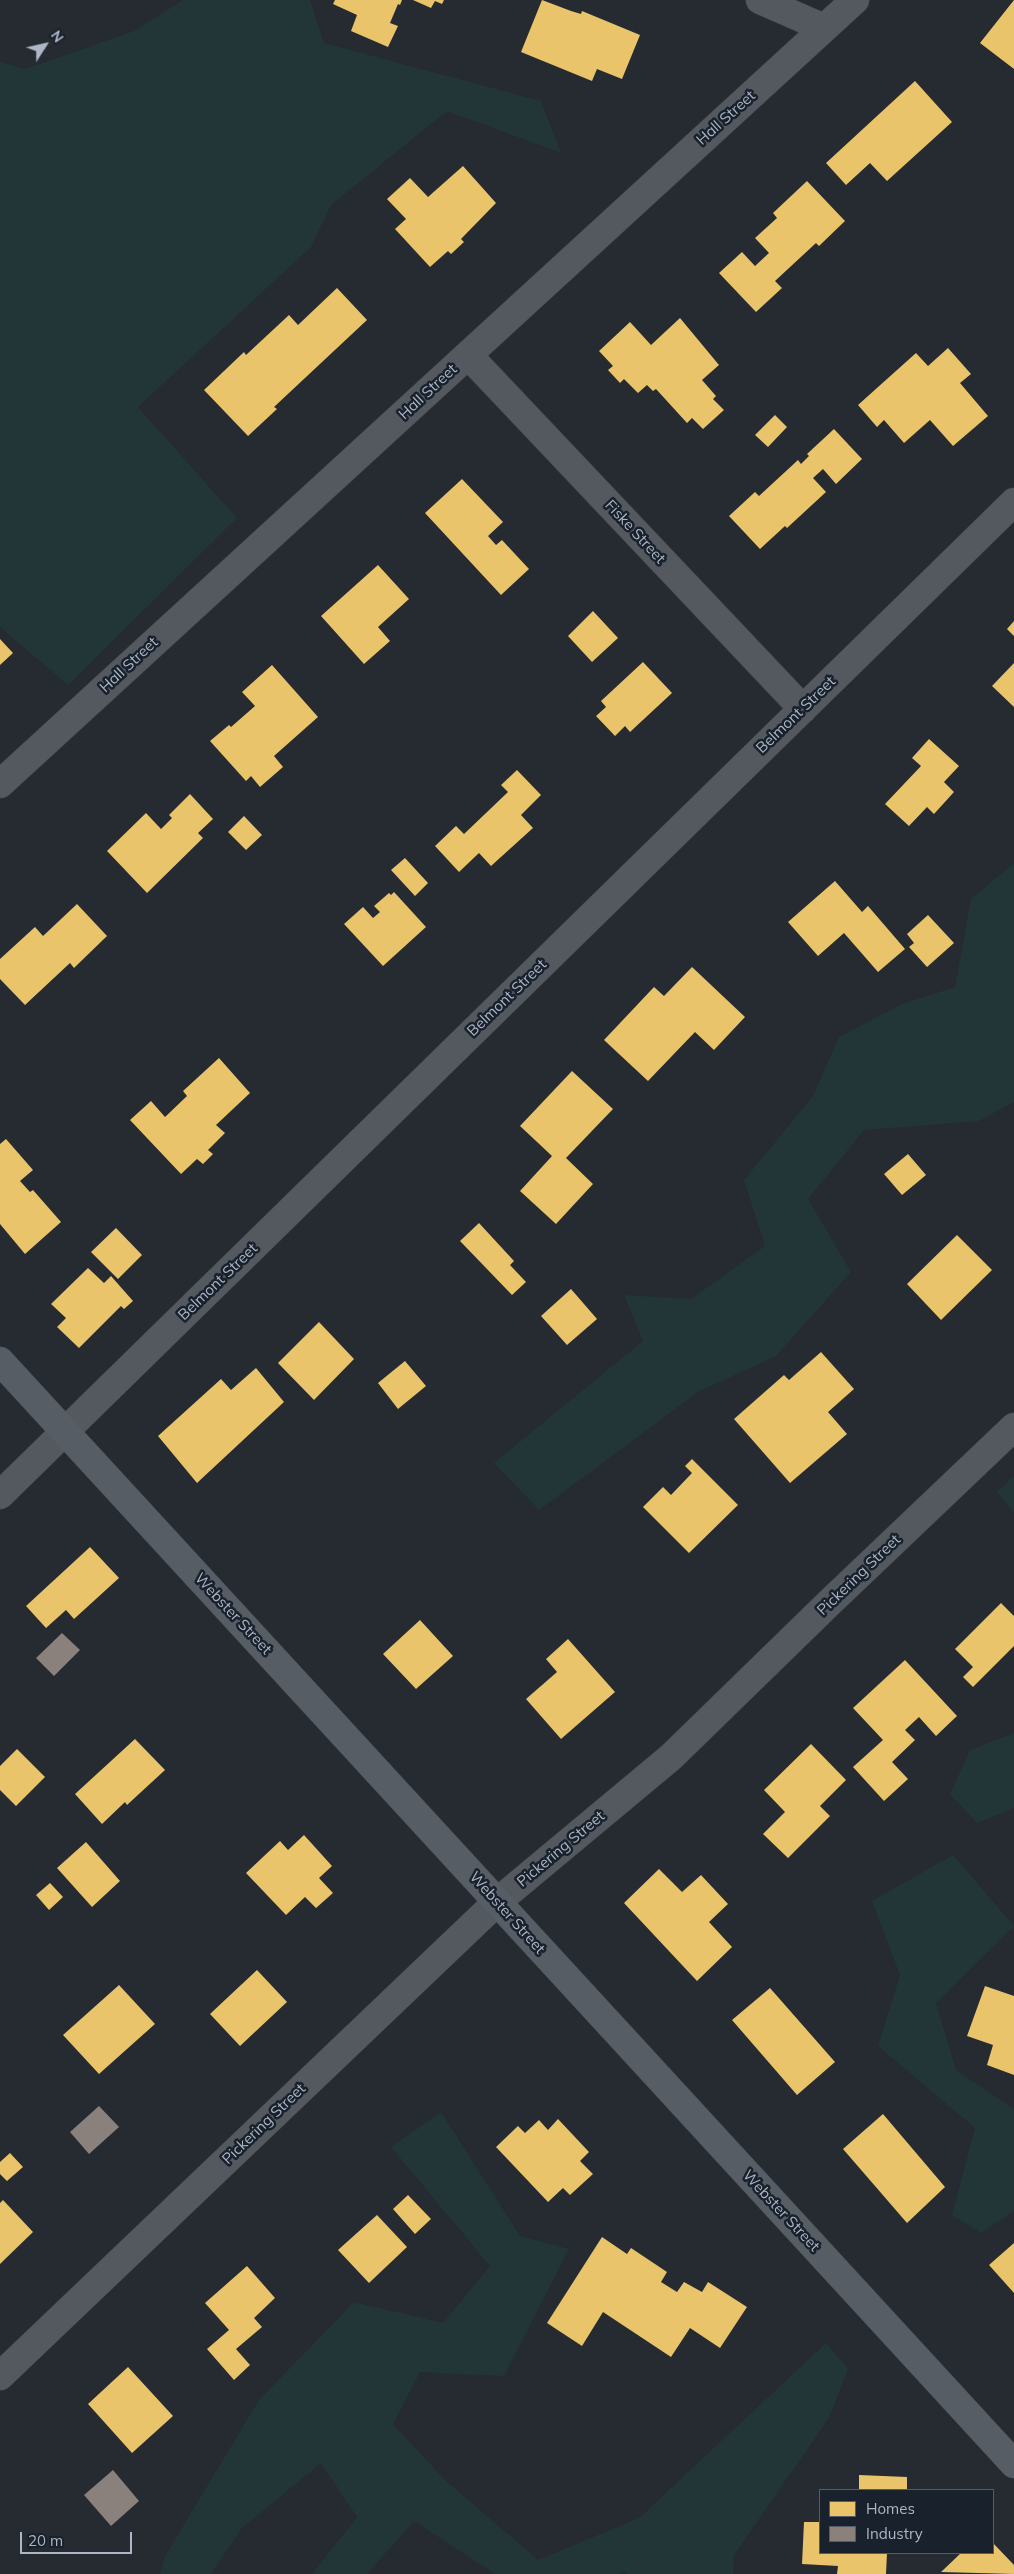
<!DOCTYPE html>
<html>
<head>
<meta charset="utf-8">
<style>
  body { margin:0 }
  #map { position:relative; width:1014px; height:2574px; overflow:hidden; background:#252b31; font-family:Mulish,sans-serif }
  canvas { display:block }
  .legend { position:absolute; left:819px; top:2489px; width:175px; height:65px; box-sizing:border-box; background:#18212c; border:1px solid #535d69; margin:0; padding:6px 9px; list-style:none; font-size:15px; color:#acb6c4 }
  .legend li { display:flex; align-items:center; gap:10px; height:25px }
  .legend b { width:25px; border:1px solid #535d69 }
  .north { position:absolute; left:20px; top:20px; width:50px; height:50px; -webkit-text-stroke:4px #18212c; paint-order:stroke; rotate:55deg; font-size:14px; font-weight:700; line-height:20px; text-align:center; color:#acb6c4 }
  .north::after { content:''; display:block; margin:auto; width:18px; height:22px; background:#acb6c4; clip-path:polygon(50% 0,100% 100%,50% 72%,0 100%) }
  .scale { position:absolute; left:20px; top:2532px; width:112px; height:22px; box-sizing:border-box; border:2px solid #acb6c4; border-top:0; padding-left:6px; font-size:15px; line-height:18px; white-space:nowrap; color:#acb6c4; -webkit-text-stroke:4px #18212c; paint-order:stroke }
</style>
</head>
<body>
<div id="map">
<canvas width="1014" height="2574"></canvas>
<ul class="legend">
<li><b style="height:14px;background:#e9c46a"></b>Homes</li>
<li><b style="height:14px;background:#8a817c"></b>Industry</li>
</ul>
<div class="north">N</div>
<div class="scale">20 m</div>
</div>
<script>
const g = document.querySelector('canvas').getContext('2d');
g.lineJoin = 'round';
function paint(path, color) {
  g.fillStyle = color;
  g.fill(path, 'evenodd');
}
function trace(path, color, width, dash) {
  g.strokeStyle = color;
  g.lineWidth = width;
  g.lineCap = dash ? 'butt' : 'round';
  g.setLineDash(dash || []);
  g.stroke(path);
}
function write(font, color, halo, rows, align = 'center') {
  g.font = font + ' Mulish,sans-serif';
  g.lineWidth = 5;
  g.setLineDash([]);
  g.textBaseline = 'middle';
  g.strokeStyle = halo;
  g.fillStyle = color;
  for (const [text, x, y, turn = 0] of rows) {
    g.save();
    g.translate(x, y);
    g.rotate((+turn || 0) * Math.PI / 180);
    g.textAlign = isNaN(turn) ? turn : align;
    if (halo) g.strokeText(text, 0, 0);
    g.fillText(text, 0, 0);
    g.restore();
  }
}
paint(new Path2D(`
  M183,0H310L324,43L541,101L561,153L447,111L331,205L311,247L138,407L237,518L68,685L0,627V62L26,69L134,31Z
  M1014,863V1102L979,1121L864,1130L808,1199L851,1272L776,1356L698,1392L539,1510L494,1463L643,1341L624,1295L691,1299L765,1246L744,1180L813,1096L839,1037L902,1004L955,987L971,899Z
  M1014,1476V1512L997,1492Z
  M1014,1733V1808L977,1823L950,1794L970,1750Z
  M953,1855L1014,1926L936,2003L956,2070L1014,2109V2211L981,2233L952,2215L975,2128L878,2046L900,1975L872,1901Z
  M441,2112L520,2236L569,2249L504,2376L420,2372L393,2424L446,2481L538,2560L639,2518L826,2343L848,2369L829,2418L734,2555L733,2574H628L625,2571L618,2574H495L414,2521L367,2574H312L357,2517L321,2463L242,2528L211,2574H160L165,2556L259,2400L354,2302L443,2323L490,2266L391,2147Z`), '#223537');
paint(new Path2D(`
  M335,0H402L400,5L398,4L390,23L398,26L388,47L351,31L357,15L333,4Z
  M413,0H444L442,4L435,1L431,8Z
  M542,0L571,11L581,14L582,11L640,35L622,79L597,69L592,81L521,52Z
  M1014,0V69L980,43Z
  M915,81L952,122L887,181L870,163L846,185L826,163Z
  M463,166L496,203L461,239L464,242L451,254L448,251L430,267L395,229L406,219L387,199L410,178L428,197Z
  M807,181L845,221L819,246L816,243L775,281L782,288L756,312L719,273L742,252L755,266L769,253L755,238L777,218L773,213Z
  M337,288L367,320L274,407L277,409L248,436L204,390L244,352L246,355L289,315L298,325Z
  M680,318L719,365L702,380L716,396L713,399L724,410L703,429L692,418L687,423L656,389L653,391L647,385L638,393L624,379L620,383L608,370L613,366L599,351L630,322L651,345Z
  M948,348L971,374L960,383L988,416L953,446L930,420L904,443L884,420L877,427L858,405L916,353L928,366Z
  M775,415L787,427L768,447L755,435Z
  M834,429L862,459L836,484L823,469L813,478L826,492L787,528L785,526L760,549L729,516L755,492L759,496L798,460L801,464L809,456L807,454Z
  M462,479L503,522L488,536L496,545L502,540L529,569L501,595L425,513Z
  M378,565L409,599L378,627L390,641L364,664L321,616Z
  M593,611L618,638L592,662L568,636Z
  M1014,621V636L1007,629Z
  M0,639L13,653L0,665Z
  M643,662L672,693L630,732L625,726L615,736L596,716L606,707L601,701Z
  M1014,663V707L992,686Z
  M272,665L318,717L274,756L283,767L260,787L251,776L246,781L210,741L229,725L231,727L255,706L242,692Z
  M929,739L959,766L944,782L954,792L934,814L927,807L909,826L885,804L921,766L912,758Z
  M517,770L541,795L521,815L533,828L491,866L479,853L459,872L435,846L456,826L464,834L508,792L501,785Z
  M190,794L213,819L198,833L203,838L147,893L107,851L146,813L161,829L172,818L169,815Z
  M244,816L262,835L246,850L228,832Z
  M405,858L428,883L415,896L391,870Z
  M835,881L862,912L868,906L905,949L878,972L844,933L818,956L788,922Z
  M394,892L426,927L383,966L344,924L363,907L373,918L380,912L374,906L389,893L391,895Z
  M77,904L107,936L74,968L70,963L25,1005L0,979V959L35,927L43,936Z
  M928,915L954,943L927,967L909,947L914,943L907,934Z
  M692,967L745,1017L714,1050L695,1032L648,1081L604,1040L654,987L664,996Z
  M219,1058L250,1093L216,1125L225,1133L208,1150L213,1154L203,1164L197,1159L181,1174L130,1120L151,1101L165,1117L187,1096L183,1091Z
  M572,1071L613,1109L566,1158L593,1184L556,1224L520,1191L552,1156L520,1126Z
  M6,1139L33,1170L20,1181L30,1192L33,1190L61,1222L25,1254L0,1224V1144Z
  M908,1154L926,1175L902,1195L884,1174Z
  M479,1223L514,1261L510,1265L526,1282L512,1295L460,1241Z
  M116,1228L142,1255L118,1279L91,1252Z
  M957,1235L992,1270L941,1320L907,1284Z
  M88,1268L104,1283L111,1276L133,1301L124,1309L121,1306L79,1348L57,1327L66,1318L51,1304Z
  M571,1289L597,1319L567,1345L541,1316Z
  M319,1322L354,1359L314,1400L278,1363Z
  M821,1352L854,1389L828,1412L847,1434L790,1483L734,1419L784,1375L789,1380Z
  M405,1361L426,1386L398,1409L378,1383Z
  M256,1368L284,1402L197,1483L158,1436L221,1379L231,1390Z
  M692,1459L738,1505L689,1553L643,1507L663,1487L671,1495L692,1473L685,1466Z
  M90,1547L119,1578L74,1619L66,1610L46,1628L26,1606Z
  M1001,1603L1014,1616V1646L973,1687L963,1677L973,1667L955,1649Z
  M420,1620L453,1656L416,1689L383,1654Z
  M568,1639L615,1692L561,1739L526,1699L557,1672L546,1659Z
  M905,1660L957,1716L936,1736L919,1717L905,1730L915,1740L892,1762L908,1779L884,1801L853,1767L883,1740L853,1708Z
  M135,1739L165,1770L127,1805L125,1802L102,1824L75,1794Z
  M811,1744L846,1780L820,1806L830,1816L788,1858L763,1834L785,1812L764,1790Z
  M17,1749L45,1777L16,1806L0,1790V1766Z
  M304,1835L332,1866L319,1878L333,1893L316,1908L305,1897L286,1915L246,1873L280,1841L288,1850Z
  M86,1842L120,1881L92,1907L57,1868Z
  M659,1869L682,1892L701,1875L728,1904L709,1922L732,1947L697,1981L624,1903Z
  M50,1883L63,1897L49,1910L36,1895Z
  M257,1970L287,2002L240,2046L210,2014Z
  M119,1985L155,2024L99,2074L63,2035Z
  M985,1986L1014,1996V2075L987,2065L993,2045L967,2036Z
  M770,1988L835,2062L797,2095L732,2020Z
  M883,2114L945,2187L907,2223L843,2149Z
  M558,2119L589,2152L580,2161L593,2174L570,2195L563,2188L548,2202L496,2147L518,2126L525,2133L539,2120L548,2130Z
  M10,2153L23,2167L7,2181L0,2174V2162Z
  M408,2195L431,2219L415,2234L393,2209Z
  M3,2200L33,2232L0,2264V2203Z
  M377,2215L407,2247L369,2283L338,2250Z
  M602,2237L627,2254L631,2248L667,2272L661,2282L677,2292L684,2282L702,2292L708,2282L747,2307L720,2348L690,2328L671,2357L603,2312L582,2346L547,2323Z
  M1014,2243V2293L989,2265Z
  M247,2266L275,2298L254,2318L262,2327L236,2349L250,2365L234,2380L207,2349L229,2330L205,2303Z
  M128,2367L173,2416L132,2453L88,2404Z
  M859,2475L907,2477V2490H859Z
  M804,2522H820V2553H887L886,2574H837L838,2566L802,2564Z
  M993,2543L1014,2565V2574L941,2572L961,2553H993Z`), '#e9c46a');
paint(new Path2D(`
  M62,1633L80,1650L54,1676L36,1658Z
  M99,2106L119,2127L89,2154L70,2132Z
  M113,2470L139,2501L111,2526L84,2495Z`), '#8a817c');
const street = new Path2D(`
  M760,0L824,28
  M468,355L803,709
  M0,784L855,0
  M0,1495L1014,502
  M0,2376L497,1902L671,1757L828,1604L1014,1427`);
const secondary = new Path2D(`
  M0,1361L1014,2464`);
trace(street, '#42474c', 29);
trace(secondary, '#42474c', 29);
trace(street, '#545960', 28);
trace(secondary, '#575d65', 28);
write('15px', '#acb6c4', '#18212c', [
  ["Hall Street",726,118,-42],
  ["Hall Street",428,392,-43],
  ["Fiske Street",635,532,47],
  ["Hall Street",129,665,-43],
  ["Belmont Street",796,715,-44],
  ["Belmont Street",507,998,-44],
  ["Belmont Street",218,1282,-44],
  ["Pickering Street",859,1575,-44],
  ["Webster Street",233,1614,47],
  ["Pickering Street",561,1849,-40],
  ["Webster Street",507,1913,48],
  ["Pickering Street",264,2124,-44],
  ["Webster Street",781,2211,47]
]);
</script>
</body>
</html>
